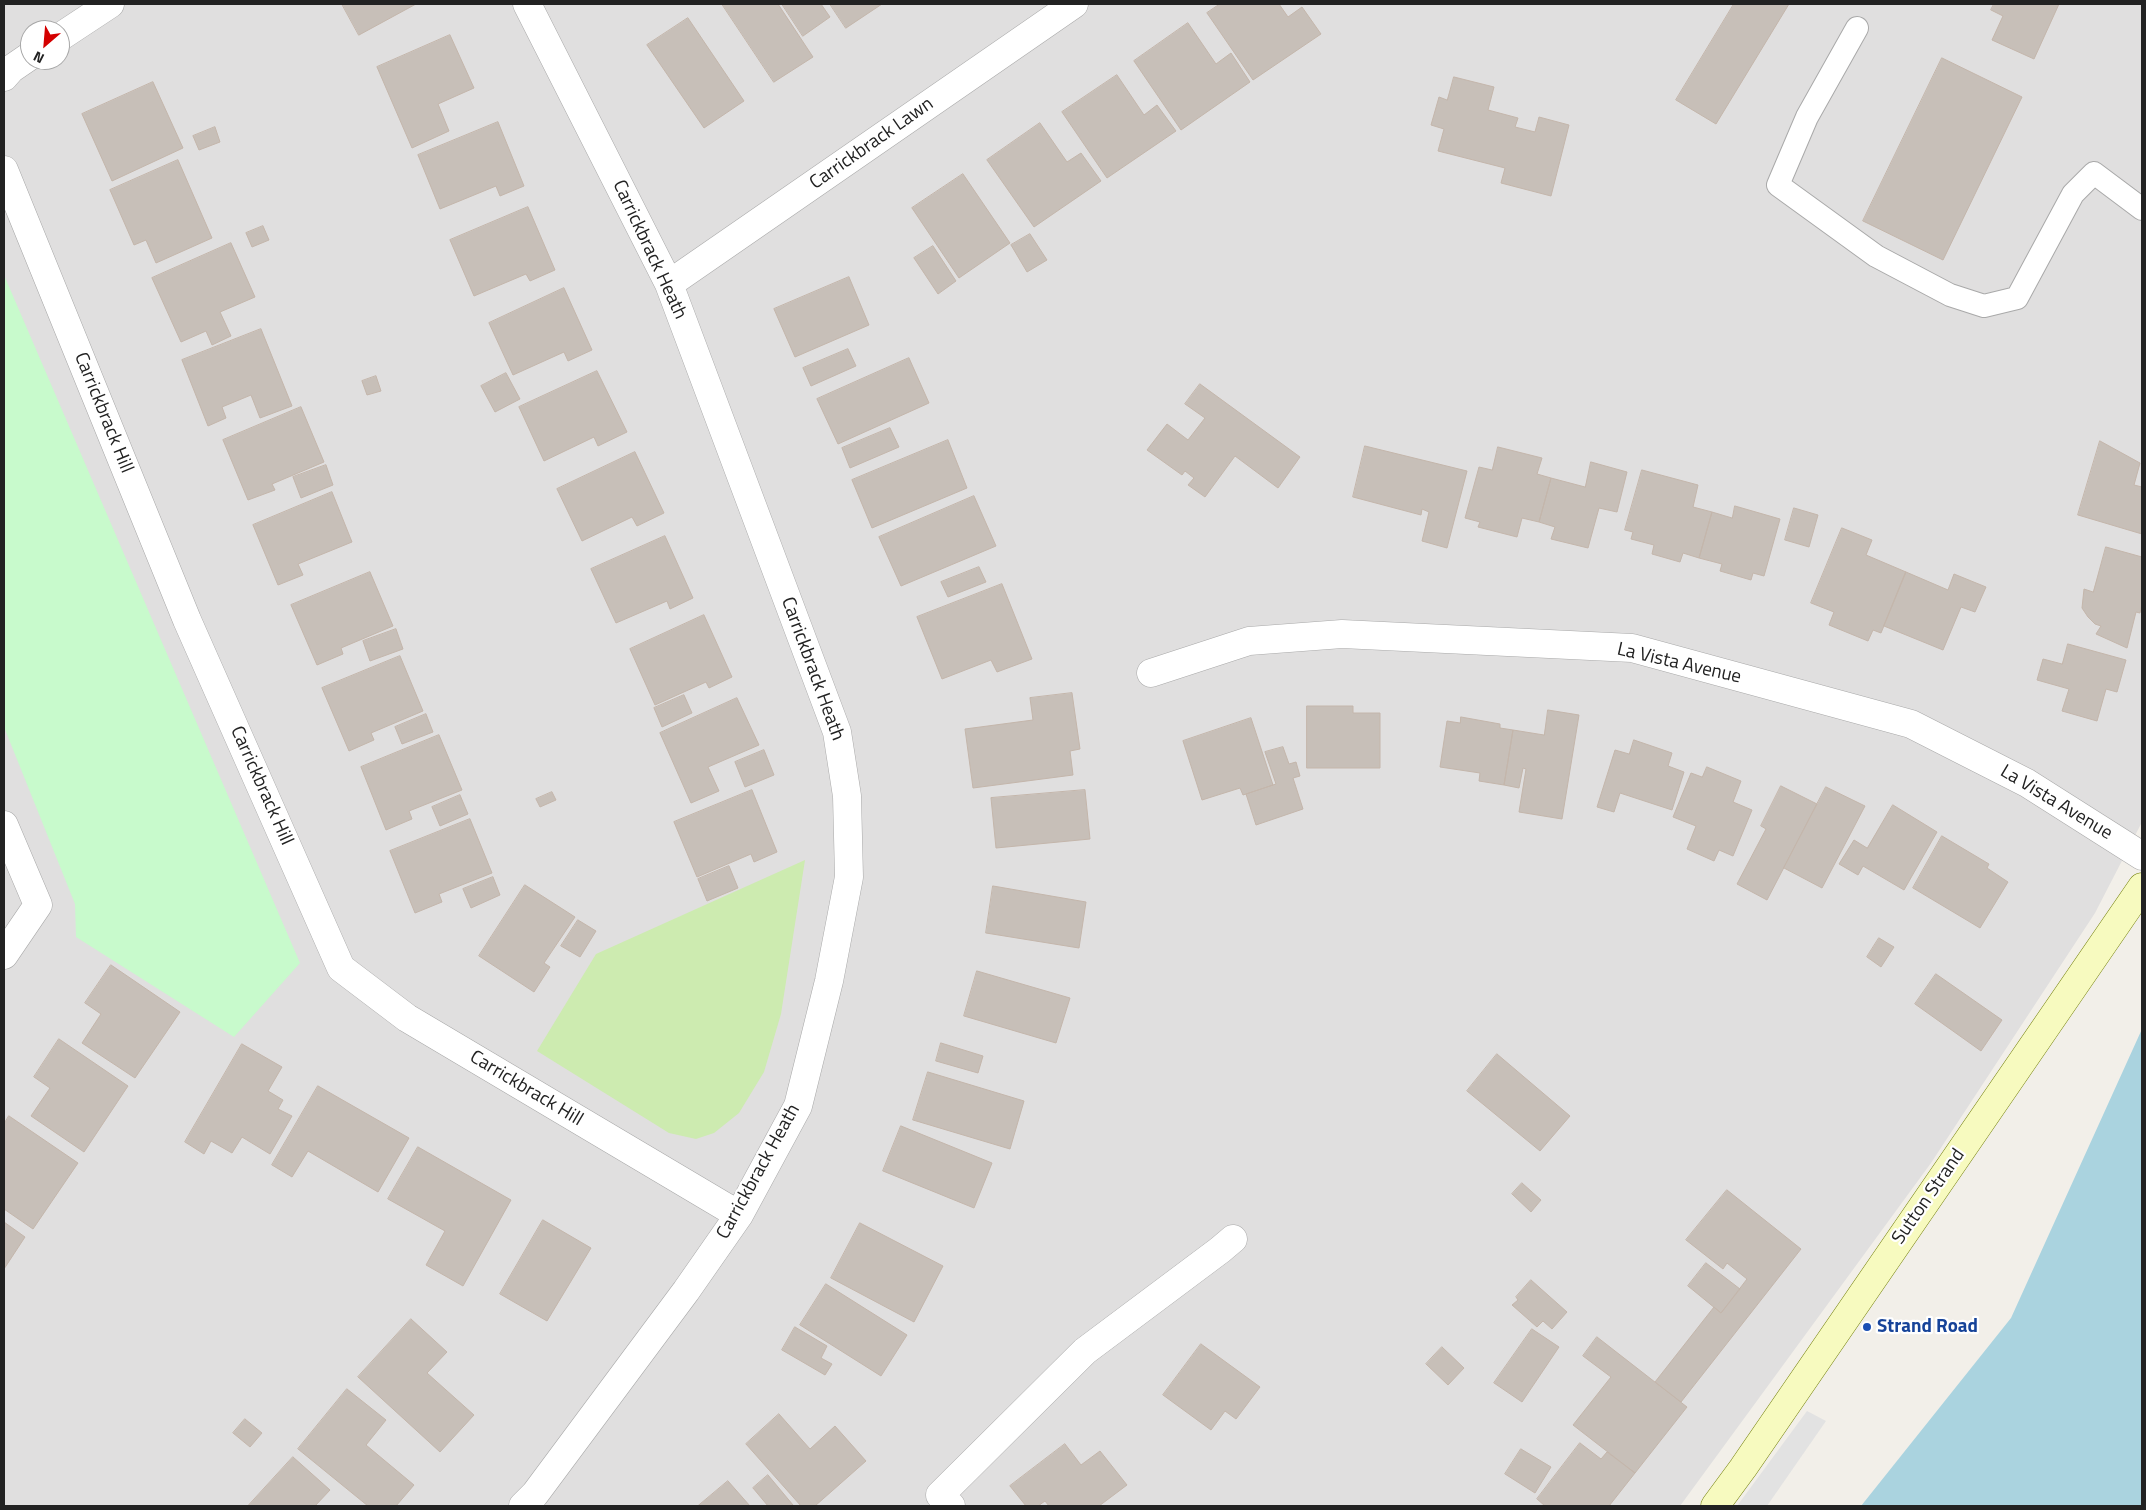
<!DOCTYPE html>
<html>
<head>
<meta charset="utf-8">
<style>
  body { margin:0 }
  #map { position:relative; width:2146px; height:1510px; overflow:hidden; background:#f2efe9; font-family:"Titillium Web",sans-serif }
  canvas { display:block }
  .frame { position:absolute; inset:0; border:5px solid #222; pointer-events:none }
  .north { position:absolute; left:20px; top:20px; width:50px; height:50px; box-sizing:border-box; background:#fff; border:1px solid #a7a7a7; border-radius:50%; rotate:207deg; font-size:14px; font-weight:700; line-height:20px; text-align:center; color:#222 }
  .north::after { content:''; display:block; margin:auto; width:18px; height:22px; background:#d40000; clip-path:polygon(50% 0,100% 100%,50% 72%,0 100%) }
</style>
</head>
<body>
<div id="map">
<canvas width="2146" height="1510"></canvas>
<div class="frame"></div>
<div class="north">N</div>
</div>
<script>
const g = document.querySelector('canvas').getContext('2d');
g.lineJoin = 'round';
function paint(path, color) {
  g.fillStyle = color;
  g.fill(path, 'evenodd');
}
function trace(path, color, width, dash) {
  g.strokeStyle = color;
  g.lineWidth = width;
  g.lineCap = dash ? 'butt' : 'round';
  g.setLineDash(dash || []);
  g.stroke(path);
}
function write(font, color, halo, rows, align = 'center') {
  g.font = font + ' "Titillium Web",sans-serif';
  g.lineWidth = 4.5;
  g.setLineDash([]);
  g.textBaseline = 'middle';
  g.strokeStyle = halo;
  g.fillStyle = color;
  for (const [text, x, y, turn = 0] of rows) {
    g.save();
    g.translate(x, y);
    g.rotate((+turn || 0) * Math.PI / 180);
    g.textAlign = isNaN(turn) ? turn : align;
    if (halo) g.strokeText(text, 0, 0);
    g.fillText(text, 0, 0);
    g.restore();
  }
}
paint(new Path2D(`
  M4,4H2142V822L2095,913L1931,1163L1680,1506H4ZM30,30H60V60H30Z`), '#e0dfdf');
paint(new Path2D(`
  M805,860L781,1014L764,1072L739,1113L714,1133L696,1139L669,1133L537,1051L596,954Z`), '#cdebb0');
paint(new Path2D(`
  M4,275L300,963L234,1037L76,937L75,904L4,727Z`), '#c8facc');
paint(new Path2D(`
  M1807,1411L1826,1421L1767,1506H1737Z`), '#e2e2e2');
paint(new Path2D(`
  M2142,1029V1506H1861L2011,1318Z`), '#aad3df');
const building = new Path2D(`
  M342,4H416L359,35Z
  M722,4H778L813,57L774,82Z
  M782,4H821L830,17L803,36Z
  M830,4H882L846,28Z
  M1220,4H1279L1288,17L1302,7L1321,34L1253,80L1207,13Z
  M1734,4H1789L1716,124L1676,100Z
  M1994,4H2059L2034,59L1992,40L2003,16L1991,10Z
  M688,18L744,101L704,128L647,45Z
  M1188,23L1216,64L1231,53L1250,82L1181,130L1134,61Z
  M450,35L474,88L438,104L449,131L412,148L377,67Z
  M1942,58L2022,97L1943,260L1863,221Z
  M1117,75L1144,115L1157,105L1176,131L1107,178L1062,112Z
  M1454,77L1494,87L1488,110L1518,118L1515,127L1535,132L1539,117L1569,125L1551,196L1501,183L1505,168L1438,151L1444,129L1431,125L1439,97L1447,100Z
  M153,82L183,148L112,181L82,114Z
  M498,122L524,186L500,196L496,186L440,209L418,155Z
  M1040,123L1067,162L1081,153L1101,181L1034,227L987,160Z
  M215,127L220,142L199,150L193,136Z
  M178,160L212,238L156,263L146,240L134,245L110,190Z
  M963,174L1010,243L959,278L912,208Z
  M528,207L555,270L530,281L526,274L474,296L450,240Z
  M263,226L269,240L252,247L246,233Z
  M1030,234L1047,260L1027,272L1011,245Z
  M231,243L255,297L220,312L231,336L212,345L206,331L181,342L152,278Z
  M933,246L956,281L938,294L914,258Z
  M849,277L869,325L795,357L774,309Z
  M564,288L592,350L568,361L564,352L513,375L489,323Z
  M261,329L292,406L260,418L251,395L222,407L226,418L208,426L182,360Z
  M848,349L856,366L811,386L803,368Z
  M909,358L929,403L838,444L817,399Z
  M597,371L627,432L598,446L594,437L544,461L519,407Z
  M506,373L520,399L495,412L481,386Z
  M376,376L381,391L367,395L362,381Z
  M1200,384L1300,457L1278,488L1235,456L1205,497L1188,485L1194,478L1185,471L1182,475L1147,450L1167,424L1188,440L1205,418L1185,404Z
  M301,407L324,462L272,484L275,490L248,500L223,440Z
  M890,428L899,447L850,468L842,448Z
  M948,440L967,488L872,528L852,480Z
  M2100,441L2140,463L2134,485L2142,487V534L2078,515Z
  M1365,446L1467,471L1447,548L1422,541L1429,512L1422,509L1421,515L1353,497Z
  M1498,447L1542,458L1537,474L1551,478L1539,522L1522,518L1517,537L1478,527L1480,522L1465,518L1479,467L1492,470Z
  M635,452L664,513L637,526L632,517L582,541L557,489Z
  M1591,462L1627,472L1617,512L1599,508L1588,548L1551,539L1555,527L1539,522L1551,478L1585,487Z
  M326,465L333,485L301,498L293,477Z
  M1642,470L1698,485L1693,507L1712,512L1699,558L1683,553L1680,562L1652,554L1654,545L1631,539L1633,532L1625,530Z
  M332,492L352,542L298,564L303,575L278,585L253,525Z
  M974,496L996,546L901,586L879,537Z
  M1735,506L1780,519L1764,576L1753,573L1751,580L1720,571L1722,564L1699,558L1712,512L1732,518Z
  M1794,508L1818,515L1809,547L1785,540Z
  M1842,528L1872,540L1866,555L1906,572L1881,633L1873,630L1868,641L1829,625L1834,612L1811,603Z
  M665,536L693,598L670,609L667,601L616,623L591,569Z
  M2106,547L2142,557V604L2140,613L2136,612L2127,648L2096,634L2101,626L2095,624L2088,617L2082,608L2084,589L2093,592Z
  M979,567L986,582L948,597L941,582Z
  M370,572L393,626L341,648L343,654L317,665L291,605Z
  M1906,572L1948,590L1954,574L1986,587L1975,612L1961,607L1943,650L1884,626Z
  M1002,584L1032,659L997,672L991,660L942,679L917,617Z
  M704,615L732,677L709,688L706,682L655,705L630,649Z
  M396,629L403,649L370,661L363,641Z
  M2068,644L2126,660L2117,692L2106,689L2097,721L2062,711L2069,689L2037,680L2043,659L2062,664Z
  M400,656L423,711L371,733L374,740L349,751L322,688Z
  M1072,693L1080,749L1070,751L1073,775L973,788L965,729L1033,720L1030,698Z
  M684,695L692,713L662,727L654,708Z
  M737,698L759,745L708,767L719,791L691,803L660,733Z
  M1307,706H1353V713H1380V768H1307Z
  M1548,710L1579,715L1562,819L1519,812L1526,769L1523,768L1519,788L1504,785L1513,730L1544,735Z
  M426,714L433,732L402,744L395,727Z
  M1461,717L1500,724V728L1513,730L1504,785L1479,781L1480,773L1440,767L1447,721L1460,723Z
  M1251,718L1273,785L1243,795L1240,788L1202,800L1183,741Z
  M439,735L462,790L409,811L412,819L386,830L361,767Z
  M1634,740L1672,753L1668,766L1684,772L1672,810L1620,793L1614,812L1597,807L1615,750L1629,754Z
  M1283,747L1289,764L1296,762L1300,776L1293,778L1303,809L1256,825L1246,794L1276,784L1265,752Z
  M764,750L774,775L745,787L735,762Z
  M1707,767L1741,781L1733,802L1752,810L1733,856L1719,850L1714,861L1687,849L1696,826L1673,817L1691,773L1702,777Z
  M1781,786L1817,804L1767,900L1737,884L1766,829L1761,826Z
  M1826,787L1865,806L1822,888L1784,868Z
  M752,790L777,852L754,862L751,854L697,877L674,822Z
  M1085,790L1090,839L996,848L991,798Z
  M552,792L556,800L540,807L536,799Z
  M460,795L468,814L440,826L432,807Z
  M1893,805L1937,832L1904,890L1863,866L1858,875L1839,864L1854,840L1867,848Z
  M470,819L492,873L439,894L442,902L415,913L390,851Z
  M1942,836L1989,864L1987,868L2008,882L1980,928L1913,888Z
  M729,866L738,888L707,901L698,879Z
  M493,877L500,895L471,908L463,889Z
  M525,885L575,917L544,963L550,967L534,992L479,956Z
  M993,886L1086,902L1079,948L986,933Z
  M578,920L596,931L580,957L561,946Z
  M1879,938L1894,947L1881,967L1867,957Z
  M111,965L180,1012L135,1078L82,1043L101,1014L85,1003Z
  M977,971L1070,998L1056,1043L964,1016Z
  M1936,974L2002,1020L1981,1051L1915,1004Z
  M59,1039L128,1086L84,1152L31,1116L50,1088L34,1077Z
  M941,1043L983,1056L978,1073L936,1061Z
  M242,1044L282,1067L268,1091L283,1100L278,1109L292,1116L270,1154L242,1137L232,1153L211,1141L204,1154L185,1142Z
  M1497,1054L1570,1116L1540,1151L1467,1091Z
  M928,1072L1024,1101L1010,1149L913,1120Z
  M318,1086L409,1138L378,1192L308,1151L292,1177L272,1165Z
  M9,1116L78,1163L33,1229L4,1209V1124Z
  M901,1126L992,1163L974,1208L883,1171Z
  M418,1147L511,1200L463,1286L426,1265L445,1231L388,1199Z
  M1522,1183L1541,1200L1531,1212L1512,1194Z
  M1727,1190L1801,1249L1681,1402L1655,1382L1714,1307L1721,1313L1747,1279L1727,1263L1723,1269L1686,1240Z
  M543,1220L591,1248L547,1321L500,1294Z
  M4,1222L25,1237L4,1269Z
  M860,1223L943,1266L914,1322L831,1278Z
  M1706,1263L1740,1289L1721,1313L1688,1286Z
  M1531,1280L1567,1312L1552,1329L1543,1321L1537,1327L1512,1305L1518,1300L1516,1297Z
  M826,1284L907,1335L881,1376L800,1325Z
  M411,1319L447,1352L427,1373L474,1415L440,1452L358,1377Z
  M795,1327L827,1346L821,1358L832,1364L825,1375L782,1350Z
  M1532,1329L1559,1347L1522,1402L1494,1383Z
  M1597,1337L1687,1407L1635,1473L1573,1425L1611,1377L1583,1356Z
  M1201,1344L1260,1387L1236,1419L1225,1411L1211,1430L1163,1395Z
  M1442,1347L1464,1368L1448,1385L1426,1364Z
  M347,1389L386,1420L366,1445L414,1485L396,1506H368L298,1449Z
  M779,1414L810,1449L835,1426L866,1461L815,1506H801L746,1444Z
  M245,1419L262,1433L250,1447L233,1433Z
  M1580,1443L1601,1459L1607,1452L1635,1473L1609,1506H1545L1537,1499Z
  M1065,1444L1081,1465L1100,1451L1127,1485L1099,1506H1049L1045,1501L1038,1506H1026L1010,1486Z
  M1521,1449L1551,1467L1535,1493L1505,1474Z
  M293,1457L330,1490L315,1506H248Z
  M768,1475L793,1505L792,1506H768L753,1488Z
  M728,1481L750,1506H698Z`);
paint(building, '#c7bfb8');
trace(building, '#c4b6ab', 1);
const lane = new Path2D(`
  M1857,28L1807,117L1778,185L1876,256L1950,295L1984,306L2017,298L2073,194L2094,173L2142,209`);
const street = new Path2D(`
  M60,37L110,4
  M4,77L11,69L30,56
  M4,170L187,620L341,968L407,1018L739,1215
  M669,284L1074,4
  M1151,673L1249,641L1342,634L1632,648L1911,724L2027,783L2142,856
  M4,825L38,905L4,955
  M523,1506L535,1494L686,1291L739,1215L798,1106L829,981L849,877L847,796L837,732L669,284L527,4
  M951,1506L940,1495L1085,1351L1220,1250L1233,1239`);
const secondary = new Path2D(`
  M1715,1506L1743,1468L2142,887`);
trace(lane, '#a9a9a9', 24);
trace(street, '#a9a9a9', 29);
trace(secondary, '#707d05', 29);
trace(lane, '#fff', 22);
trace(street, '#fff', 28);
trace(secondary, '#f7fabf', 28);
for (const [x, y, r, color] of [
  [1867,1327,5,"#1a4fb4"]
]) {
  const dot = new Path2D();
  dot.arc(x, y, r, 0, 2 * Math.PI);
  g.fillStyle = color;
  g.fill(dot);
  trace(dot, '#fff', 2);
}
write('19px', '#222', '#fff', [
  ["Carrickbrack Lawn",872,144,-35],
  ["Carrickbrack Heath",649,250,65],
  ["Carrickbrack Hill",103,413,68],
  ["La Vista Avenue",1679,664,13],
  ["Carrickbrack Heath",812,669,70],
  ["Carrickbrack Hill",261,786,66],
  ["La Vista Avenue",2056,803,31],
  ["Carrickbrack Hill",526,1089,31],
  ["Carrickbrack Heath",759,1172,-61],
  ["Sutton Strand",1929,1197,-55]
]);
write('bold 19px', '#164399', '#fff', [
  ["Strand Road",1877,1327]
], 'left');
</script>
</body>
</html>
